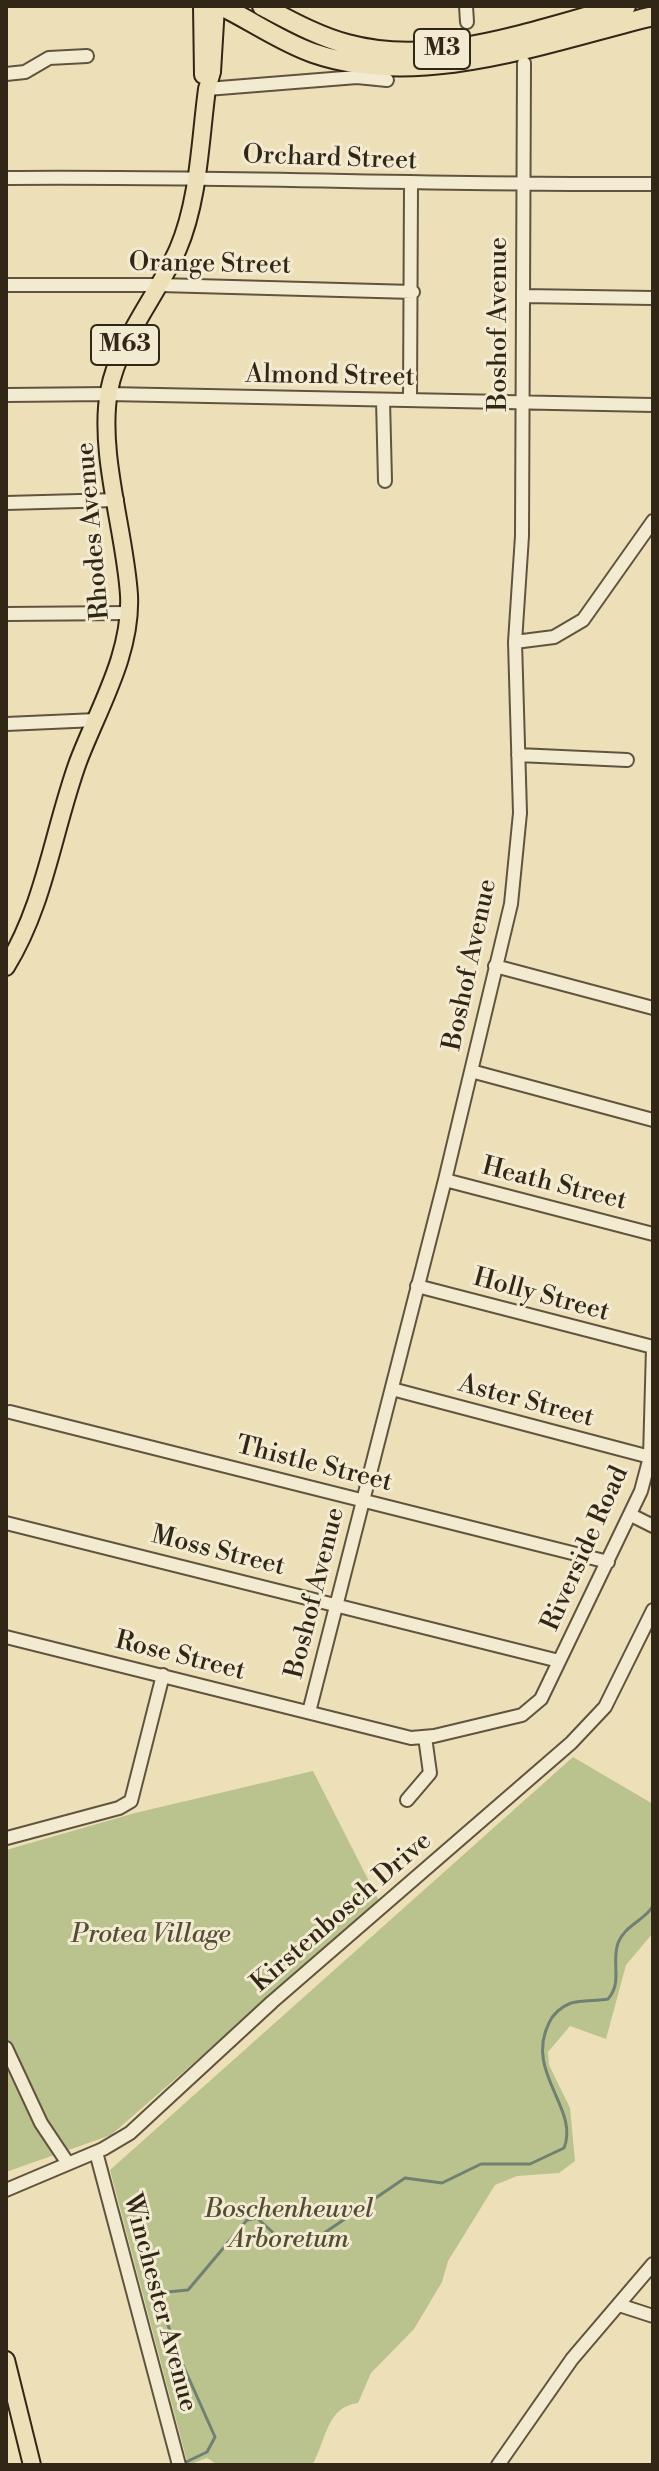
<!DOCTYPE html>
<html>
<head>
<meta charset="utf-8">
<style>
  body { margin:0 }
  #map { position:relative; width:659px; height:2471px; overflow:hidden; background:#ede0b8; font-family:"Libre Bodoni",serif }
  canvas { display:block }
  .frame { position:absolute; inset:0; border:8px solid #322617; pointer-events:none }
</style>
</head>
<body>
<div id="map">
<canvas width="659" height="2471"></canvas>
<div class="frame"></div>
</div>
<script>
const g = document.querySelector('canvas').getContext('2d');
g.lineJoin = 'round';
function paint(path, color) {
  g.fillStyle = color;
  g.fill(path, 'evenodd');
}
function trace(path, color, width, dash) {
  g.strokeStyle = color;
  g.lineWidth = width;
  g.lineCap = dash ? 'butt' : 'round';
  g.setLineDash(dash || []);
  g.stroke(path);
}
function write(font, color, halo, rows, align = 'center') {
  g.font = font + ' "Libre Bodoni",serif';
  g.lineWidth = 6;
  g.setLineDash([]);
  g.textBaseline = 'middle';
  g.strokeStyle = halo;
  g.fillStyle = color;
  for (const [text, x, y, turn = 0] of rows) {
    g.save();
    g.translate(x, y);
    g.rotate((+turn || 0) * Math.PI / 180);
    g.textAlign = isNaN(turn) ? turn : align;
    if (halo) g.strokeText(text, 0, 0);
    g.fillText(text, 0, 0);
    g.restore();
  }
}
paint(new Path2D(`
  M573,1757L653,1804V1933L626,1965L606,2039L570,2026L548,2052L549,2065L570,2108L575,2161L559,2173L517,2176L495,2185L448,2261L442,2282L414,2329L371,2373L358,2403C327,2407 327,2437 313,2464L218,2465L207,2458L188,2465L110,2170Z
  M313,1771L379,1901L111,2135L6,2172V1850L135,1813Z`), '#bac28e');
trace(new Path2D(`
  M653,1864V1876
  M175,2344L156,2293L188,2290L247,2220L257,2218L280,2239L311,2242L405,2178L442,2183L481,2164H530L564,2148C580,2109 524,2072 549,2023C553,2014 561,2007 571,2003C582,2000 597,2001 608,1999C623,1982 611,1963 618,1943C625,1925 644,1921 653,1906
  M182,2363L215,2437L207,2452L184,2463`), '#708173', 3);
const minor = new Path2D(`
  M466,6L467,22
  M6,74L25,72L49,58L87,56
  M207,89L357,77L387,80
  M6,178C222,176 437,185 653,184
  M6,285H160L413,292
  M523,296L653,298
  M6,395L109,394L653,405
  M383,400L385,481
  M410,400L411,184
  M6,503L117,500
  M6,614L129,613
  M515,642L554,637L583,620L653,521
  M6,724L96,720
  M518,755L627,760
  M495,966L653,1008
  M471,1071L653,1120
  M445,1180L653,1234
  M417,1286L653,1347
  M392,1389L650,1457
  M10,1412L608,1562
  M631,1515L653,1526
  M6,1523L559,1661
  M6,1637L411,1738L434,1736L522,1715L541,1699L641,1491L650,1457L653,1348
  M309,1712L445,1180L511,904L520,813L515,642L522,536L524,63
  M407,1800L430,1773L425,1737
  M7,1838L119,1808L131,1801L163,1675
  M6,2048L41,2123L67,2162
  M96,2152L179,2465
  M6,2190L103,2149L130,2133L272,2002L571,1743L605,1707L653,1610
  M619,2305L653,2316
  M498,2465L572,2359L653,2264`);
const major = new Path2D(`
  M202,6L203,75
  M6,967C45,904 53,831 78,762C98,709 132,654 129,595C125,531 98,454 109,391C119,339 157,296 178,249C199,200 200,141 207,89L212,72L216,6
  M6,2360L32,2465`);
const highway = new Path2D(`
  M221,6C252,21 281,42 313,53C420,90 547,42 653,16
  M262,6C289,20 317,36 347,44C438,69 538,28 626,6`);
trace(minor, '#61543f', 16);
trace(major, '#322617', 20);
trace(highway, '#322617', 22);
trace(minor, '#f3ebd1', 12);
trace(major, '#ede0b8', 16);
trace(highway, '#ede0b8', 18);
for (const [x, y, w] of [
  [442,49,56],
  [125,345,68]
]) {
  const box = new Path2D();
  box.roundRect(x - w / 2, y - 20, w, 40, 6);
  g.fillStyle = '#f3ebd1';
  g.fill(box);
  trace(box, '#322617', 2);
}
write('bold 24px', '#322617', null, [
  ["M3",442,49],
  ["M63",125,345]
]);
write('26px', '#322617', '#f3ebd1', [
  ["Orchard Street",330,159,2],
  ["Orange Street",210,265,1],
  ["Boshof Avenue",500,324,-90],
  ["Almond Street",330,377,1],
  ["Rhodes Avenue",94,531,-95],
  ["Boshof Avenue",471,965,-78],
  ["Heath Street",554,1185,14],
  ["Holly Street",541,1296,15],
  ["Aster Street",526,1402,15],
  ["Thistle Street",314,1465,14],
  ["Riverside Road",586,1549,-66],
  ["Moss Street",218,1552,14],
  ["Boshof Avenue",316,1593,-76],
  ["Rose Street",180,1657,14],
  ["Kirstenbosch Drive",342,1913,-41],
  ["Winchester Avenue",159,2303,75]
]);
write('italic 26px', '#544d35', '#f3ebd1', [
  ["Protea Village",151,1936],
  ["Boschenheuvel",289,2211],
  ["Arboretum",289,2241]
]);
</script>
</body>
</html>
